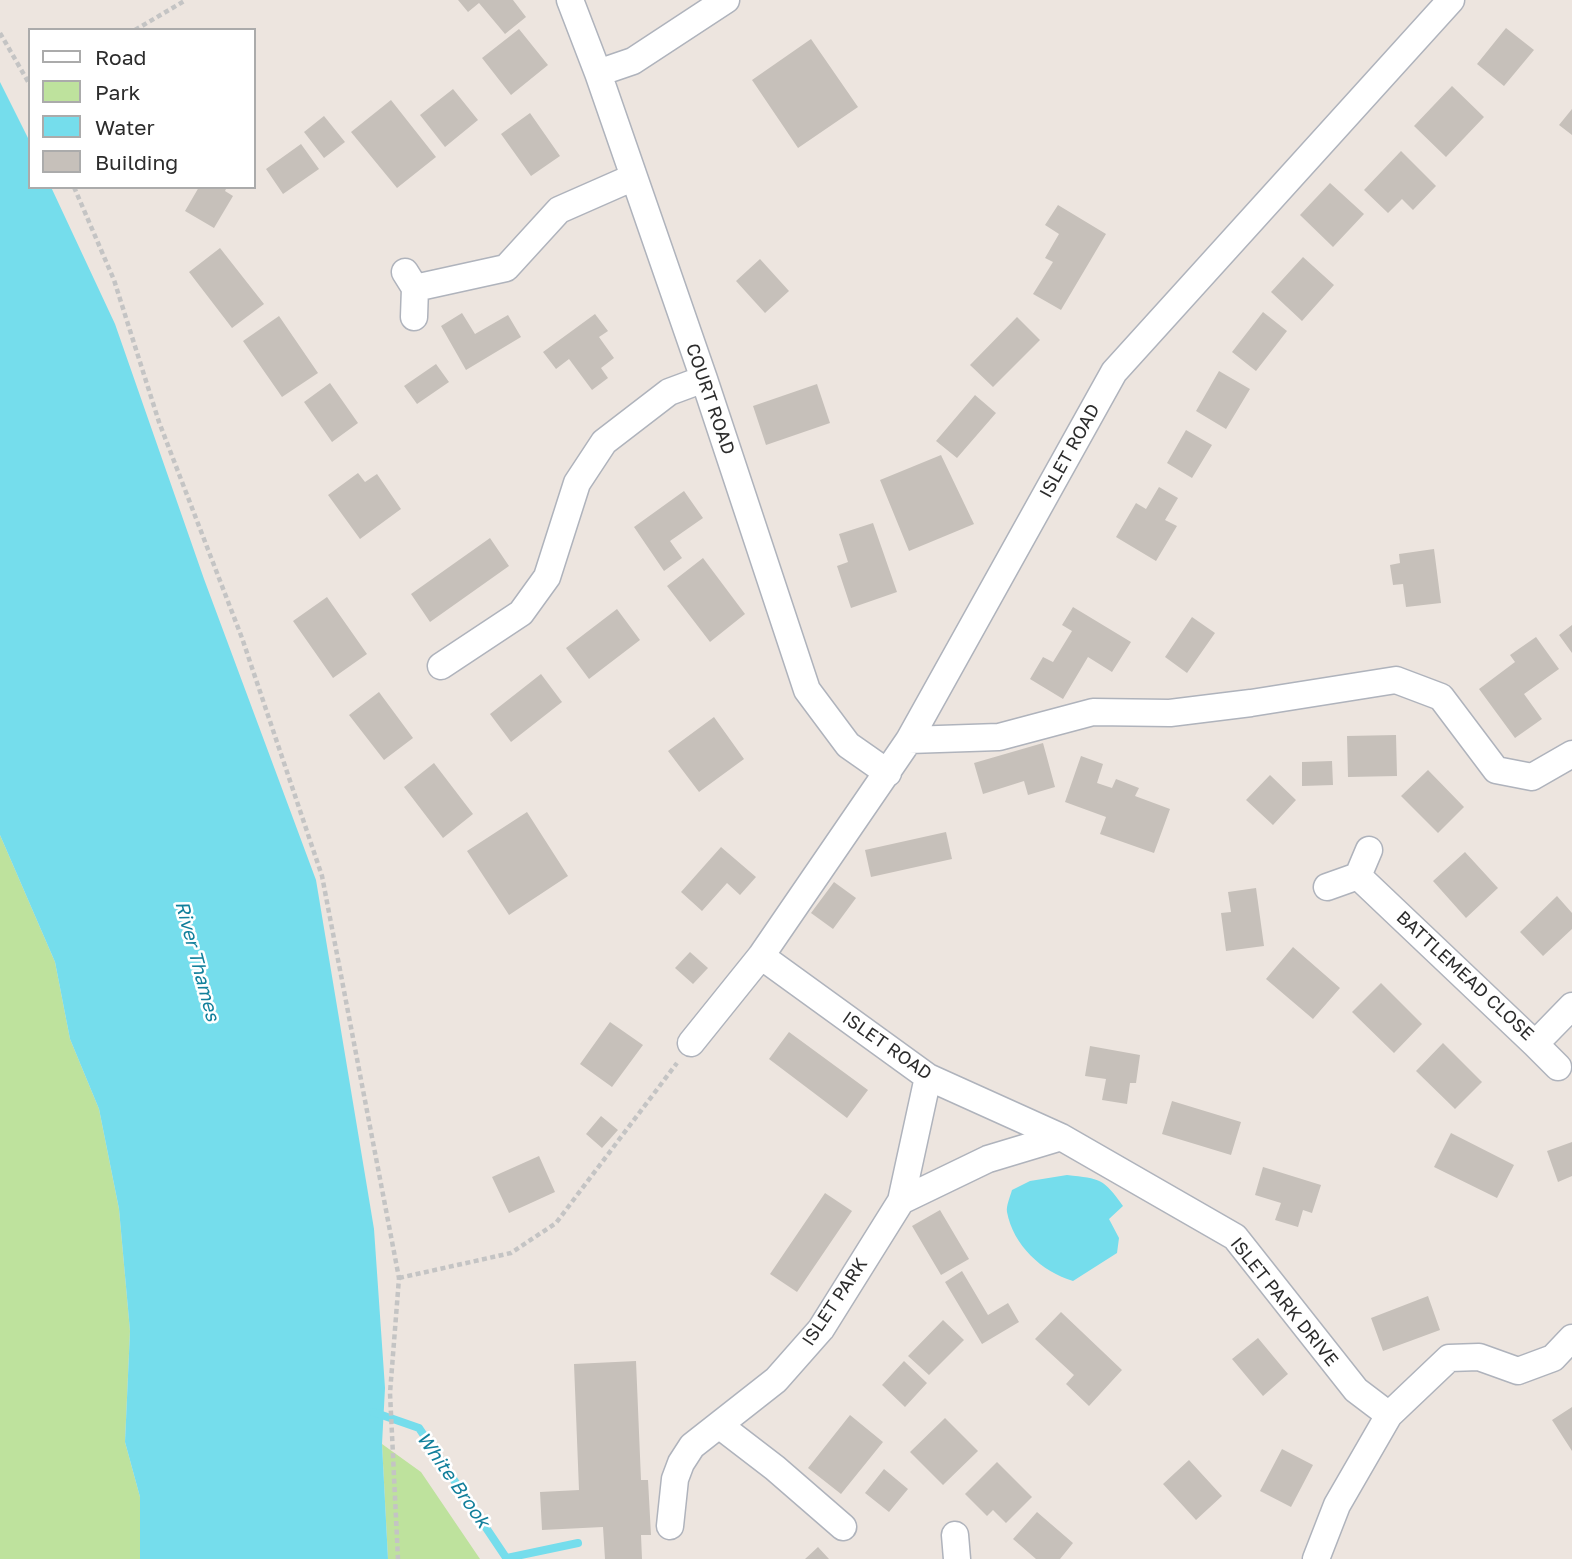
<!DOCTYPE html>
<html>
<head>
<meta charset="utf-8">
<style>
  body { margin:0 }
  #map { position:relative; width:1572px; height:1559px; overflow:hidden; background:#ede5df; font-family:"Golos Text",sans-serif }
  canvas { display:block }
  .legend { position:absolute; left:28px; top:28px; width:228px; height:161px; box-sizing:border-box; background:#fff; border:2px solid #ababab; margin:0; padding:9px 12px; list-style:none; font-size:21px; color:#2c2c2c }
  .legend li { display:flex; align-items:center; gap:14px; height:35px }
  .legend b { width:35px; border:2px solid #ababab }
</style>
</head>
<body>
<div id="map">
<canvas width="1572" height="1559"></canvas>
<ul class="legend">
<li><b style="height:9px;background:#fff"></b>Road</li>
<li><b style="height:19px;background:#bee29d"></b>Park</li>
<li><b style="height:19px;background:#75ddec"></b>Water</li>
<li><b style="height:19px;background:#c6c0ba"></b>Building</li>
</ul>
</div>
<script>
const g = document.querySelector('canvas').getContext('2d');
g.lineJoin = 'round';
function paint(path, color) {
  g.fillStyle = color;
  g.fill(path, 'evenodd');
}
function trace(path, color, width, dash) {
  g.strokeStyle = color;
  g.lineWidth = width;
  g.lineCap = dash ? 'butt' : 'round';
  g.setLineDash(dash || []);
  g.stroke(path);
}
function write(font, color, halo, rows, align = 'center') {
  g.font = font + ' "Golos Text",sans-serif';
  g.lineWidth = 5;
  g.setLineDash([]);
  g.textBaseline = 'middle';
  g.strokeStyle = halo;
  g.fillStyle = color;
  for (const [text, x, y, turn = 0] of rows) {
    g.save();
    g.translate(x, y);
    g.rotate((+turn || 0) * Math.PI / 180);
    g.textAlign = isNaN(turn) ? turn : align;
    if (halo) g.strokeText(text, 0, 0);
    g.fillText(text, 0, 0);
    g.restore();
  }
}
paint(new Path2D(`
  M0,835L55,962L70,1039L99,1109L119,1209L130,1331L125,1442L140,1497V1559H0Z
  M382,1444L421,1472L480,1559H388Z`), '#bee29d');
paint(new Path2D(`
  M0,82L30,142V187H51L115,324L204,579L316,880L374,1229L385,1388L382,1444L388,1559H140V1497L125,1442L130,1331L119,1209L99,1109L70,1039L55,962L0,835Z
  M1067,1175C1101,1179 1103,1178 1123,1206L1109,1219L1119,1238L1117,1253L1073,1281C1042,1272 1013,1245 1007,1212C1006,1206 1010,1197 1012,1190L1030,1181Z`), '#75ddec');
trace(new Path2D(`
  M373,1412L419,1428L507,1559
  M507,1558L578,1543`), '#75ddec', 8);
paint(new Path2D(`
  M458,0H513L526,17L505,34L479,3L468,12Z
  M1506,28L1534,50L1504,86L1477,64Z
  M519,29L548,65L511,95L482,58Z
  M811,39L858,107L798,148L752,80Z
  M1452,86L1484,117L1446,157L1414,126Z
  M453,89L478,120L445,147L420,115Z
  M391,100L436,157L397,188L351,132Z
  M1572,109V135L1559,125Z
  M530,113L560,156L531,176L501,134Z
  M324,116L345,142L324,158L304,132Z
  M301,144L319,169L283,194L266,169Z
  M1401,151L1436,186L1413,210L1402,199L1388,213L1364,190Z
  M1330,183L1364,214L1333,247L1300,215Z
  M199,187H227L225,191L233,196L214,228L185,211Z
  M1058,205L1106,234L1061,310L1033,294L1053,262L1045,258L1059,234L1045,225Z
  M220,248L264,304L232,328L189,272Z
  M1303,257L1334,285L1302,321L1271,292Z
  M760,259L789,291L765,313L736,281Z
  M1263,312L1287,331L1256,371L1232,352Z
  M462,313L475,334L508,315L521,337L466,370L441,326Z
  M595,314L608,331L599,337L614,358L601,368L608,378L592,390L569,359L556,369L543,352Z
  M279,316L318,373L282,397L243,341Z
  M1017,317L1040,340L993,387L970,365Z
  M436,364L449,382L417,404L404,386Z
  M1219,371L1250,389L1226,429L1196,411Z
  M330,383L358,423L332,442L304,402Z
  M817,384L830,423L766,445L753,406Z
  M975,395L996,413L957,458L936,441Z
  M1186,430L1212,445L1192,478L1167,463Z
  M941,455L974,524L909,551L880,480Z
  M358,473L365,482L377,474L401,509L360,539L328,495Z
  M1159,487L1178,498L1165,520L1177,526L1156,561L1116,537L1136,503L1146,509Z
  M684,491L703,518L670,541L682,558L664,571L634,527Z
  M873,523L897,592L851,608L837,566L848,562L839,534Z
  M490,538L509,566L430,622L411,594Z
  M1434,549L1441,603L1406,607L1403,584L1393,585L1390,565L1400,563L1399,554Z
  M703,558L745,614L710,642L667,586Z
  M327,597L367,654L333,678L293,621Z
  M1073,607L1131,642L1112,672L1088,657L1063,699L1030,679L1043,657L1053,662L1072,631L1062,625Z
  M617,609L640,640L589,679L566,648Z
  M1192,617L1215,633L1187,673L1165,657Z
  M1572,625V653L1559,635Z
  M1536,637L1559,669L1524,694L1542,719L1515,738L1479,689L1515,662L1510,655Z
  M541,674L562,702L511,742L490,714Z
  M379,692L413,738L384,760L349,715Z
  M714,717L744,759L699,792L668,751Z
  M1396,735L1397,776L1348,777L1347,736Z
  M1043,743L1055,787L1028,795L1024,781L983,794L974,763Z
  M1081,756L1103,764L1097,783L1112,788L1116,779L1139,788L1135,796L1170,809L1154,853L1100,834L1106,817L1065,802Z
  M1332,761L1333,785L1302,786V762Z
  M434,763L473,814L443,838L404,787Z
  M1428,770L1464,807L1438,833L1401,796Z
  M1270,775L1296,800L1273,825L1246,800Z
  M527,812L568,876L509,915L467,851Z
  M946,832L952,859L871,877L865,850Z
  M721,847L756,877L740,895L727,883L702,911L681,892Z
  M1465,852L1498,888L1466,918L1433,881Z
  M834,882L856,898L833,929L811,913Z
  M1256,888L1264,946L1226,951L1221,913L1231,912L1228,892Z
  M1557,896L1572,913V929L1543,956L1520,932Z
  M1293,947L1340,988L1313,1019L1266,979Z
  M690,952L708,968L693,984L675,968Z
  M1381,983L1422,1024L1394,1053L1352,1012Z
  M610,1022L643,1045L612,1087L580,1064Z
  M789,1032L868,1090L847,1118L769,1059Z
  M1443,1043L1482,1082L1455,1109L1416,1071Z
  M1090,1046L1140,1055L1136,1083H1130L1127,1104L1102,1100L1106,1079L1085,1076Z
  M1172,1101L1241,1122L1231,1155L1162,1134Z
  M601,1116L618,1130L602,1148L586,1134Z
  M1451,1133L1514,1165L1497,1198L1434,1167Z
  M1572,1142V1176L1558,1182L1547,1151Z
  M539,1156L555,1192L509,1213L492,1177Z
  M1263,1167L1321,1185L1312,1213L1303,1210L1298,1227L1275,1220L1281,1203L1255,1195Z
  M825,1193L852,1211L797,1292L770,1274Z
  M940,1210L969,1259L941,1275L912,1226Z
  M962,1271L988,1315L1008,1303L1019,1322L982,1344L945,1282Z
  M1428,1296L1440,1330L1383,1351L1371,1318Z
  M1061,1312L1122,1370L1089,1406L1066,1384L1074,1375L1035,1339Z
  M943,1320L964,1340L929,1375L908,1356Z
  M1258,1338L1288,1374L1263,1396L1232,1359Z
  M636,1361L641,1480H648L651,1535H641L642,1559H605L603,1527L542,1530L540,1492L579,1490L574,1364Z
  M904,1361L927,1383L905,1407L882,1385Z
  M1572,1407V1451L1552,1420Z
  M850,1415L883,1442L841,1494L808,1468Z
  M945,1418L978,1451L943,1485L910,1452Z
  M1282,1449L1313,1465L1291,1507L1260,1491Z
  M1189,1460L1222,1496L1196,1520L1163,1484Z
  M997,1462L1032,1497L1006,1523L993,1510L987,1516L965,1494Z
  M884,1469L908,1489L889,1512L865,1493Z
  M1037,1512L1073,1543L1060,1559H1036L1013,1539Z
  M818,1547L829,1559H805Z`), '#c6c0ba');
const minor = new Path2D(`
  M570,0L598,73L704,379L807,690L848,745L888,773
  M598,73L633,61L726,0
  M405,272L415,288L414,317
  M415,288L506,268L559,210L634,177
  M441,666L521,613L547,577L577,483L604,442L669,392L704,379
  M909,740L999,737L1093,712L1170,713L1251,703L1396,680L1441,697L1496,770L1532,777L1572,754
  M1358,876L1535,1044L1572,1006
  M1327,887L1358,876L1369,850
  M761,956L909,740L1114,372L1451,0
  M691,1043L761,956L928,1077L1061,1137L1235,1237L1356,1390L1389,1415L1337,1505L1316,1559
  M1535,1044L1558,1067
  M901,1201L988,1159L1061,1137
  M1389,1415L1449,1358L1479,1357L1518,1371L1553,1358L1572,1338
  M719,1425L775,1468L843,1527
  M670,1526L675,1479L681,1463L692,1446L776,1380L821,1329L901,1201L928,1077
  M955,1535L957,1559`);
trace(minor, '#afb3bc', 29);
trace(new Path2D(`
  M135,30L186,0
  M0,33L30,85
  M74,187L114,280L159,422L242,638L322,876L399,1278L390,1393L398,1559
  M399,1278L511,1253L556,1223L677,1063`), '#c4c4c4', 4.5, [5, 3.5]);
trace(minor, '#fff', 26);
write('18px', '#2c2c2c', '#fff', [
  ["COURT ROAD",710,399,71],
  ["ISLET ROAD",1070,451,-61],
  ["BATTLEMEAD CLOSE",1465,976,43],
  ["ISLET ROAD",887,1046,35],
  ["ISLET PARK",835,1302,-56],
  ["ISLET PARK DRIVE",1284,1302,51]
]);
write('italic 19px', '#117f9b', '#fff', [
  ["River Thames",197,961,75],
  ["White Brook",453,1480,55]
]);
</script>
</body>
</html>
